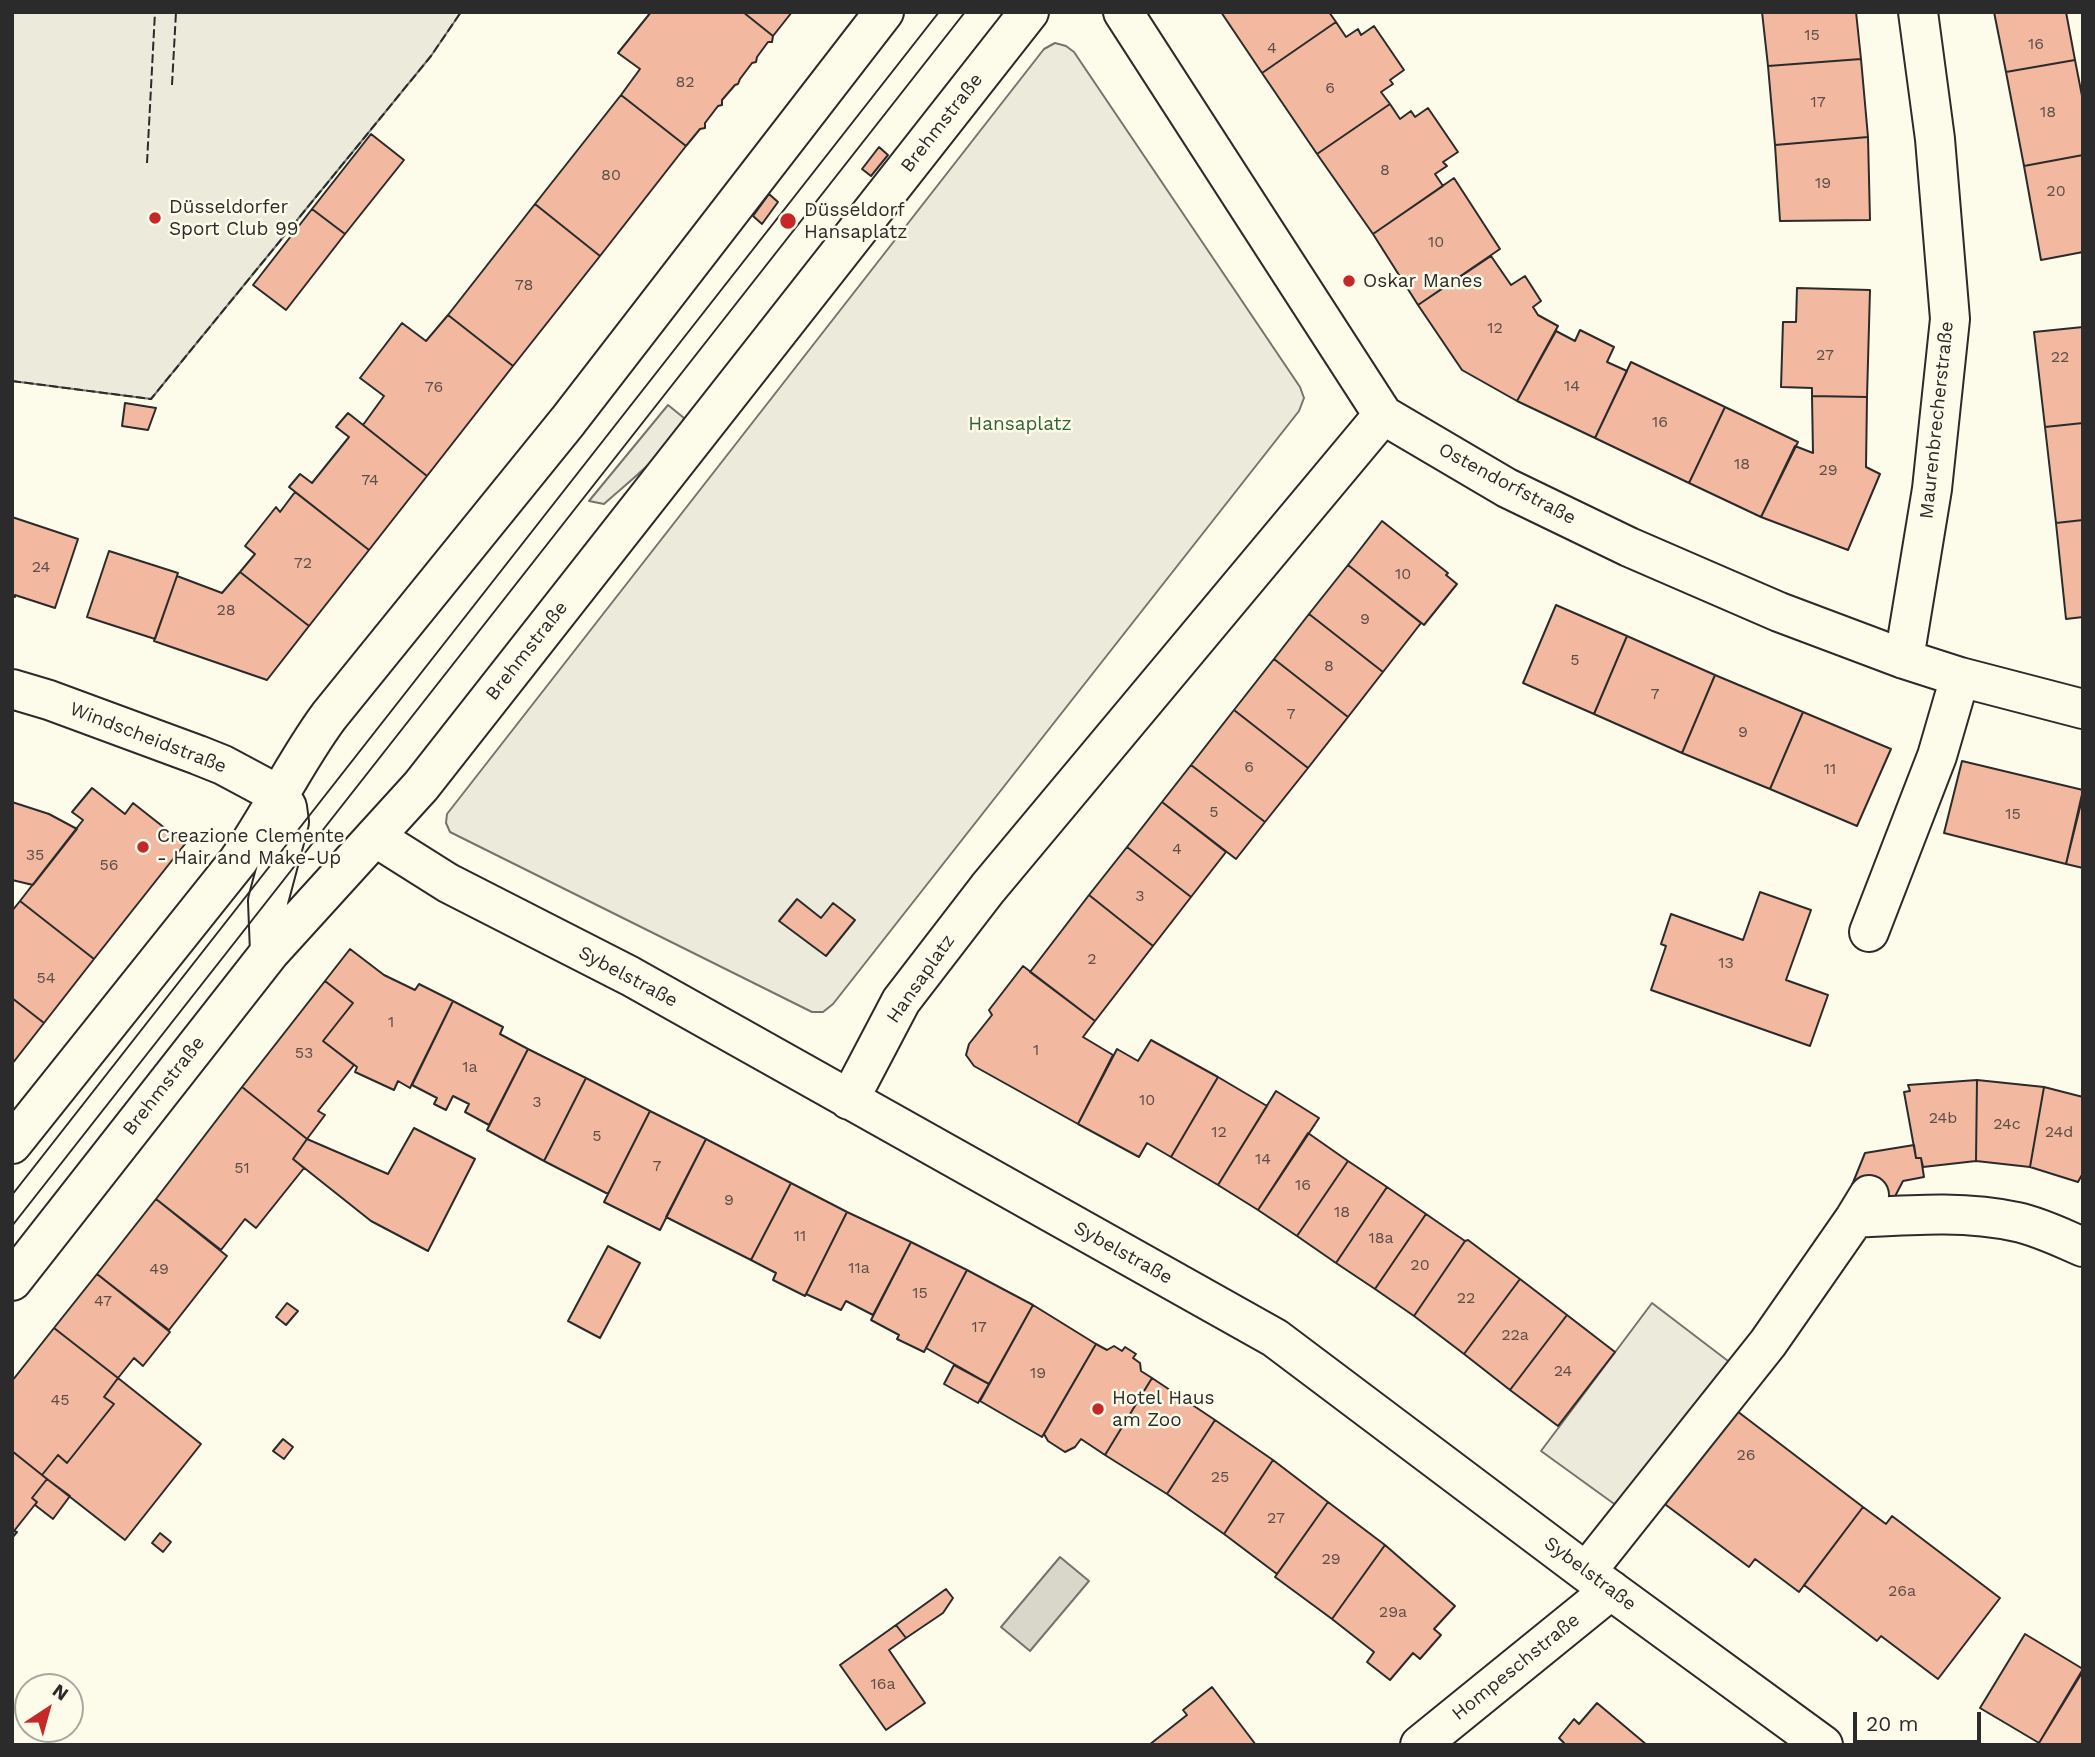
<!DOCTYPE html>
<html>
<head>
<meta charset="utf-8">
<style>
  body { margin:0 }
  #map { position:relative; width:2095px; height:1757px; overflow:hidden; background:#fdfbea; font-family:"Work Sans",sans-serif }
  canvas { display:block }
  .frame { position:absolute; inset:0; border:14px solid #2b2b2b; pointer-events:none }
  .north { position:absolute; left:14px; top:1673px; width:70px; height:70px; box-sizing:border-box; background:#fdfbea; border:2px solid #a9a89e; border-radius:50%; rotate:36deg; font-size:19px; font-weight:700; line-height:28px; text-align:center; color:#2b2b2b }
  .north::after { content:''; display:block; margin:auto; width:24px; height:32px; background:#c62828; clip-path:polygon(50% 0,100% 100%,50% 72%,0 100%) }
  .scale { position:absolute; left:1853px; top:1712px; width:128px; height:32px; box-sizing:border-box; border:4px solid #2b2b2b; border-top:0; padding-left:9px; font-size:21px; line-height:24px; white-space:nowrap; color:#2b2b2b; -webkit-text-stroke:5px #fdfbea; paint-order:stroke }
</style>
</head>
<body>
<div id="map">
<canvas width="2095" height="1757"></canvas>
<div class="frame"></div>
<div class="north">N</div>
<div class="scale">20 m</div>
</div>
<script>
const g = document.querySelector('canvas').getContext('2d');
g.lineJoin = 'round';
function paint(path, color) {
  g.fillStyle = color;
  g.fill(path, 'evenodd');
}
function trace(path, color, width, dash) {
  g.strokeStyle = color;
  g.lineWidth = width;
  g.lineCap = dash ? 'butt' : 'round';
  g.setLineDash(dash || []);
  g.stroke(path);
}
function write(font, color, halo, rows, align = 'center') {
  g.font = font + ' "Work Sans",sans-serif';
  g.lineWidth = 5;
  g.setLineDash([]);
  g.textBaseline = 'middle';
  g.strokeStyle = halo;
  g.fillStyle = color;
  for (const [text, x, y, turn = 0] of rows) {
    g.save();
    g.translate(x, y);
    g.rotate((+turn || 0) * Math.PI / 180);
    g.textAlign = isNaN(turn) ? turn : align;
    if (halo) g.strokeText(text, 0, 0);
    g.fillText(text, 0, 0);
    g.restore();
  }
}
const green = new Path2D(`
  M12,12H461L431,56L151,399L12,381Z
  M1055,43L1066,46L1074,52L1300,387L1304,398L1299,411L833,1004L823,1012H812L450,832L446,823L447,814L1044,49Z
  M668,405L684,418C677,445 626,484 604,504L589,501Z
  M1652,1303L1732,1364L1624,1511L1541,1451Z`);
paint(green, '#ecebdb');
trace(green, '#74746e', 2);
const water = new Path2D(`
  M1060,1557L1089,1581L1030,1651L1001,1627Z`);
paint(water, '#d8d7c9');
trace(water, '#74746e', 2);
const building = new Path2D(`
  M651,12H743L773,36L772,42H768L757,57L756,62L752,63L740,79L738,84L735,85L722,100V105L718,106L705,123V128L700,129L686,146L621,95L640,69L618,53Z
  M743,12H792L773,36Z
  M1221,12H1329L1336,22L1262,73Z
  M1762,12H1856L1861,59L1768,66Z
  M1994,12H2066L2075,60L2006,72Z
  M1336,22L1346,37L1358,29L1361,35L1374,26L1404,70L1390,80L1393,84L1381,92L1390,104L1317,154L1262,73Z
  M1861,59L1868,137L1775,145L1768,66Z
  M2075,60L2083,101V155L2024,166L2006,72Z
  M621,95L686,146L600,256L535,204Z
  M1390,104L1400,119L1411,111L1415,117L1428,108L1458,152L1443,162L1447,166L1435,174L1443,186L1373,234L1317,154Z
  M371,134L404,160L345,234L312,209Z
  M1868,137L1870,220L1780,221L1775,145Z
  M879,147L888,155L871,176L862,169Z
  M2083,155V252L2041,260L2024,166Z
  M1454,178L1500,249L1418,305L1373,234Z
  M769,194L778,202L762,224L753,216Z
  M535,204L600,256L513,366L448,315Z
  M312,209L345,234L286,310L253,285Z
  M1491,256L1511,285L1525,276L1541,301L1533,307L1538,315L1558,326L1517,401L1462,370L1418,305Z
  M1797,288L1870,290L1867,397L1812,396V388L1781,387L1783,322H1796Z
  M448,315L513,366L427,476L363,425L384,396L360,378L402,323L426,341Z
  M2083,327V423L2045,427L2034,332Z
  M1580,330L1614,347L1607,362L1627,371L1595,438L1517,401L1556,331L1575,341Z
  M1631,362L1725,407L1689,483L1595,438Z
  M1812,396L1867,397L1866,467L1880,474L1848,550L1761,517L1795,446L1813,453Z
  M125,403L156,408L148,430L122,426Z
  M1725,407L1798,442L1761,517L1689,483Z
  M348,413L427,476L369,550L289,487L300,474L312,483L349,437L336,427Z
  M2083,423V520L2056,523L2045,427Z
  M295,492L369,550L309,626L240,572L255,554L245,546L276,507L280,512Z
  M12,517L78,539L55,608L15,595V597L12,596Z
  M2083,520V617L2066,619L2056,523Z
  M1382,521L1448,573L1446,575L1457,584L1424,625L1348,565Z
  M109,551L178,573L155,639L87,617Z
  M1348,565L1421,623L1383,672L1309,614Z
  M240,572L309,626L267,680L154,641L177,576L222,593Z
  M1556,605L1627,636L1594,714L1523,683Z
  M1309,614L1383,672L1348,717L1274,659Z
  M1627,636L1715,675L1682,753L1594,714Z
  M1274,659L1348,717L1308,768L1234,710Z
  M1715,675L1803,712L1770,789L1682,753Z
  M1234,710L1308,768L1265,822L1191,765Z
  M1803,712L1891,749L1857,826L1770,789Z
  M1962,761L2083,790L2066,864L1944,833Z
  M1191,765L1265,822L1236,859L1162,802Z
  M92,788L125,814L133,803L185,844L94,959L20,901L83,820L72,812Z
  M2083,795V868L2066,864Z
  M12,802L49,814L77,829L33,885L12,880Z
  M1162,802L1226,852L1191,897L1127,847Z
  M1127,847L1191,897L1153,946L1089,895Z
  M1760,892L1811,910L1786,980L1828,995L1810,1046L1651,990L1666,946L1661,944L1671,914L1743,940Z
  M1089,895L1153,946L1095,1021L1030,972Z
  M797,899L821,918L833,903L855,920L826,956L779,921Z
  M20,901L94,959L44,1023L12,998V911Z
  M350,949L384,975L415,990L419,984L453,1001L410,1088L398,1081L394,1090L355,1072L357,1067L323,1041L353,1003L325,981Z
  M1023,966L1095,1021L1083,1037L1113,1055L1078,1124L974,1066L966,1055L969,1044L992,1015L989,1010Z
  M325,981L353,1003L323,1041L354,1065L318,1111L325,1115L307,1139L242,1087Z
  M12,998L44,1023L12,1064Z
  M453,1001L503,1027L500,1034L528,1049L489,1125L465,1112L469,1104L453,1096L446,1110L434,1104L437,1098L412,1085Z
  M1151,1040L1218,1077L1171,1157L1147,1143L1139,1157L1078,1124L1117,1049L1138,1061Z
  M528,1049L586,1078L544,1161L487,1130Z
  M1218,1077L1267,1106L1218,1185L1171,1157Z
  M586,1078L650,1111L608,1194L544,1161Z
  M1977,1080L2044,1087L2030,1167L1976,1161Z
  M1977,1080L1976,1161L1923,1167L1921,1158H1916L1904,1092L1910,1091L1908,1085Z
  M242,1087L307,1139L293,1159L304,1168L256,1228L245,1219L221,1250L156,1199Z
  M2044,1087L2083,1097V1173L2078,1182L2030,1167Z
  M1276,1091L1319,1118L1258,1210L1218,1185Z
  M650,1111L706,1139L660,1230L604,1202Z
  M414,1128L475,1159L428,1251L371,1221L293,1159L307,1139L388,1174Z
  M1308,1133L1348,1161L1297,1236L1258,1210Z
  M706,1139L791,1183L751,1260L666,1217Z
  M1914,1145L1916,1158H1921L1924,1177L1903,1181L1890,1206L1852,1185L1865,1153Z
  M1348,1161L1387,1187L1336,1263L1297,1236Z
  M791,1183L847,1212L805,1296L773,1280L776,1273L751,1260Z
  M1387,1187L1426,1214L1375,1289L1336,1263Z
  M156,1199L227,1256L169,1330L97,1274Z
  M847,1212L911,1242L873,1315L846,1301L841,1310L806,1294Z
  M1426,1214L1465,1241L1414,1316L1375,1289Z
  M1468,1240L1520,1279L1464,1354L1414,1316L1465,1241Z
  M911,1242L967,1270L924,1352L897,1339L899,1335L871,1320Z
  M608,1246L640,1263L600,1338L568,1321Z
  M967,1270L1033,1305L989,1384L926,1348Z
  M97,1274L170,1332L143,1366L134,1358L118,1378L54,1328Z
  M1520,1279L1567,1315L1510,1390L1464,1354Z
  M287,1303L298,1311L286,1325L276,1317Z
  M1033,1305L1096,1344L1042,1437L980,1401Z
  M1567,1315L1615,1352L1558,1426L1510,1390Z
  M54,1328L118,1378L104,1397L114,1404L67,1463L58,1455L42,1475L12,1451V1381Z
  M1096,1344L1107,1350L1114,1346L1122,1351L1125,1347L1136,1354L1133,1358L1140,1363L1141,1371L1152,1378L1105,1455L1081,1439L1075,1447L1065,1452L1048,1441L1044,1434Z
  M954,1365L989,1384L978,1403L944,1384Z
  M118,1378L201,1444L125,1540L42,1475L58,1455L67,1463L114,1404L104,1397Z
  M1152,1378L1215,1420L1167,1494L1105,1455Z
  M1733,1408L1863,1507L1799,1592L1755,1559L1749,1567L1662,1502Z
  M1215,1420L1273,1460L1224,1534L1167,1494Z
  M283,1439L293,1447L284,1459L273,1451Z
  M12,1451L47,1479L32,1498L37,1502L14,1531L17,1532L12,1538Z
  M1273,1460L1328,1502L1277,1574L1224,1534Z
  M47,1479L70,1496L53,1519L35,1505L37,1502L32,1498Z
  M1328,1502L1385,1545L1332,1619L1275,1577Z
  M1863,1507L1886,1524L1892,1516L2000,1598L1938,1679L1881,1636L1877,1641L1804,1585Z
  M160,1533L171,1542L163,1552L152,1543Z
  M1385,1545L1455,1606L1434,1629L1441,1635L1420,1659L1413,1653L1390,1680L1367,1662L1374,1652L1332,1619Z
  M946,1589L953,1598L943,1613L906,1638L896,1625Z
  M896,1625L906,1638L889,1650L925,1703L886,1730L840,1665Z
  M2025,1634L2083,1669L2039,1743L1980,1708Z
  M2083,1671V1745H2042L2039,1743Z
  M1212,1687L1256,1745H1149L1187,1715L1183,1710Z
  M1597,1703L1647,1745H1562L1564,1743L1559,1738L1574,1719L1579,1724Z`);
paint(building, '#f2b8a0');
trace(building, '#2b2b2b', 2);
const minor = new Path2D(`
  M1123,12L1383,415L1507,488L1629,547L1779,612L1904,659L1960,677L2083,709
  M1904,659L1932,489L1950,319L1935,139L1918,12
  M375,837L448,883L630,976L1275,1338L1586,1572L1823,1745
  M1869,932L1937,756L1960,677
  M849,1100L901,1001L988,888L1383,415
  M1855,1218C1908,1215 1965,1210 2017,1222C2040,1227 2062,1238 2083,1247
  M1586,1572L1768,1343L1855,1218L1869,1195
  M1420,1745L1611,1590`);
const major = new Path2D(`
  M12,689L49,700L198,755L223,765L279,795L287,807L289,822L268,901L270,952
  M12,1144L238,861C271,814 295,762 329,716L568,421L884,12
  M12,1281L270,952L421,786L1029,12`);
trace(minor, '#2b2b2b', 42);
trace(major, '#2b2b2b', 42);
trace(minor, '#fdfbea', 38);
trace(major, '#fdfbea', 38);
trace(new Path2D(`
  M12,1195L939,12
  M12,1226L965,12`), '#2b2b2b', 2);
trace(new Path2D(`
  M172,85L176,12
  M147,163L155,12
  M12,381L151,399L431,56L461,12`), '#2b2b2b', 2, [9, 3.5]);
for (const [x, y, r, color] of [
  [155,218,7,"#c62828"],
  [788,221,9,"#c62828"],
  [1349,281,7,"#c62828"],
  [143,847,7,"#c62828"],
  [1098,1409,7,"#c62828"]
]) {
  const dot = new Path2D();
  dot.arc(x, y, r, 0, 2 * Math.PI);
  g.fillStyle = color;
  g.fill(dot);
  trace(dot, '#fdfbea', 2.5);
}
write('16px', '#5d4e48', null, [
  ["15",1812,35],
  ["16",2036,44],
  ["4",1272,48],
  ["82",685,82],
  ["6",1330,88],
  ["17",1818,102],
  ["18",2048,112],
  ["8",1385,170],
  ["80",611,175],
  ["19",1823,183],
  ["20",2056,191],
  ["10",1436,242],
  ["78",524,285],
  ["12",1495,328],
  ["27",1825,355],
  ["22",2060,357],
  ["14",1572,386],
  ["76",434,387],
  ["16",1660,422],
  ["18",1742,464],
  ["29",1828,470],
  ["74",370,480],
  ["72",303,563],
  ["24",41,567],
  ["10",1403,574],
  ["28",226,610],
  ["9",1365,619],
  ["5",1575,660],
  ["8",1329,666],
  ["7",1655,694],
  ["7",1291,714],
  ["9",1743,732],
  ["6",1249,767],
  ["11",1830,769],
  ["5",1214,812],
  ["15",2013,814],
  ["4",1177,849],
  ["35",35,855],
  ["56",109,865],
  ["3",1140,896],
  ["2",1092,959],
  ["13",1726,963],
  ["54",46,978],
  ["1",391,1022],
  ["1",1036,1050],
  ["53",304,1053],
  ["1a",470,1067],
  ["10",1147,1100],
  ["3",537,1102],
  ["24b",1943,1118],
  ["24c",2007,1124],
  ["12",1219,1132],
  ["24d",2059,1132],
  ["5",597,1136],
  ["14",1263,1159],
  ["7",657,1166],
  ["51",242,1168],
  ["16",1303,1185],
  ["9",729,1200],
  ["18",1342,1212],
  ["11",800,1236],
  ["18a",1381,1238],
  ["20",1420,1265],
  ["11a",859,1268],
  ["49",159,1269],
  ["15",920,1293],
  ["22",1466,1298],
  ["47",103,1301],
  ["17",979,1327],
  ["22a",1515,1335],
  ["24",1563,1371],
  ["19",1038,1373],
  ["45",60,1400],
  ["26",1746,1455],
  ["25",1220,1477],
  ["27",1276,1518],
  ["29",1331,1559],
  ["26a",1902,1591],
  ["29a",1393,1612],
  ["16a",883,1684]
]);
write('19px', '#2b2b2b', '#fdfbea', [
  ["Brehmstraße",942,123,-52],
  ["Maurenbrecherstraße",1937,420,-84],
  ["Ostendorfstraße",1507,484,28],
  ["Brehmstraße",527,651,-52],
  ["Windscheidstraße",148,738,21],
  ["Sybelstraße",628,977,28],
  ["Hansaplatz",921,979,-55],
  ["Brehmstraße",164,1086,-52],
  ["Sybelstraße",1123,1253,29],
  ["Sybelstraße",1590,1574,37],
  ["Hompeschstraße",1516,1667,-39]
]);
write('19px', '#2b2b2b', '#fdfbea', [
  ["Düsseldorfer",169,207],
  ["Sport Club 99",169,229],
  ["Düsseldorf",804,210],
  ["Hansaplatz",804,232],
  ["Oskar Manes",1363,281],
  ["Creazione Clemente",157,836],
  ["- Hair and Make-Up",157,858],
  ["Hotel Haus",1112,1398],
  ["am Zoo",1112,1420]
], 'left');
write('19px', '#34623c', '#fdfbea', [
  ["Hansaplatz",1020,424]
]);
</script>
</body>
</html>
